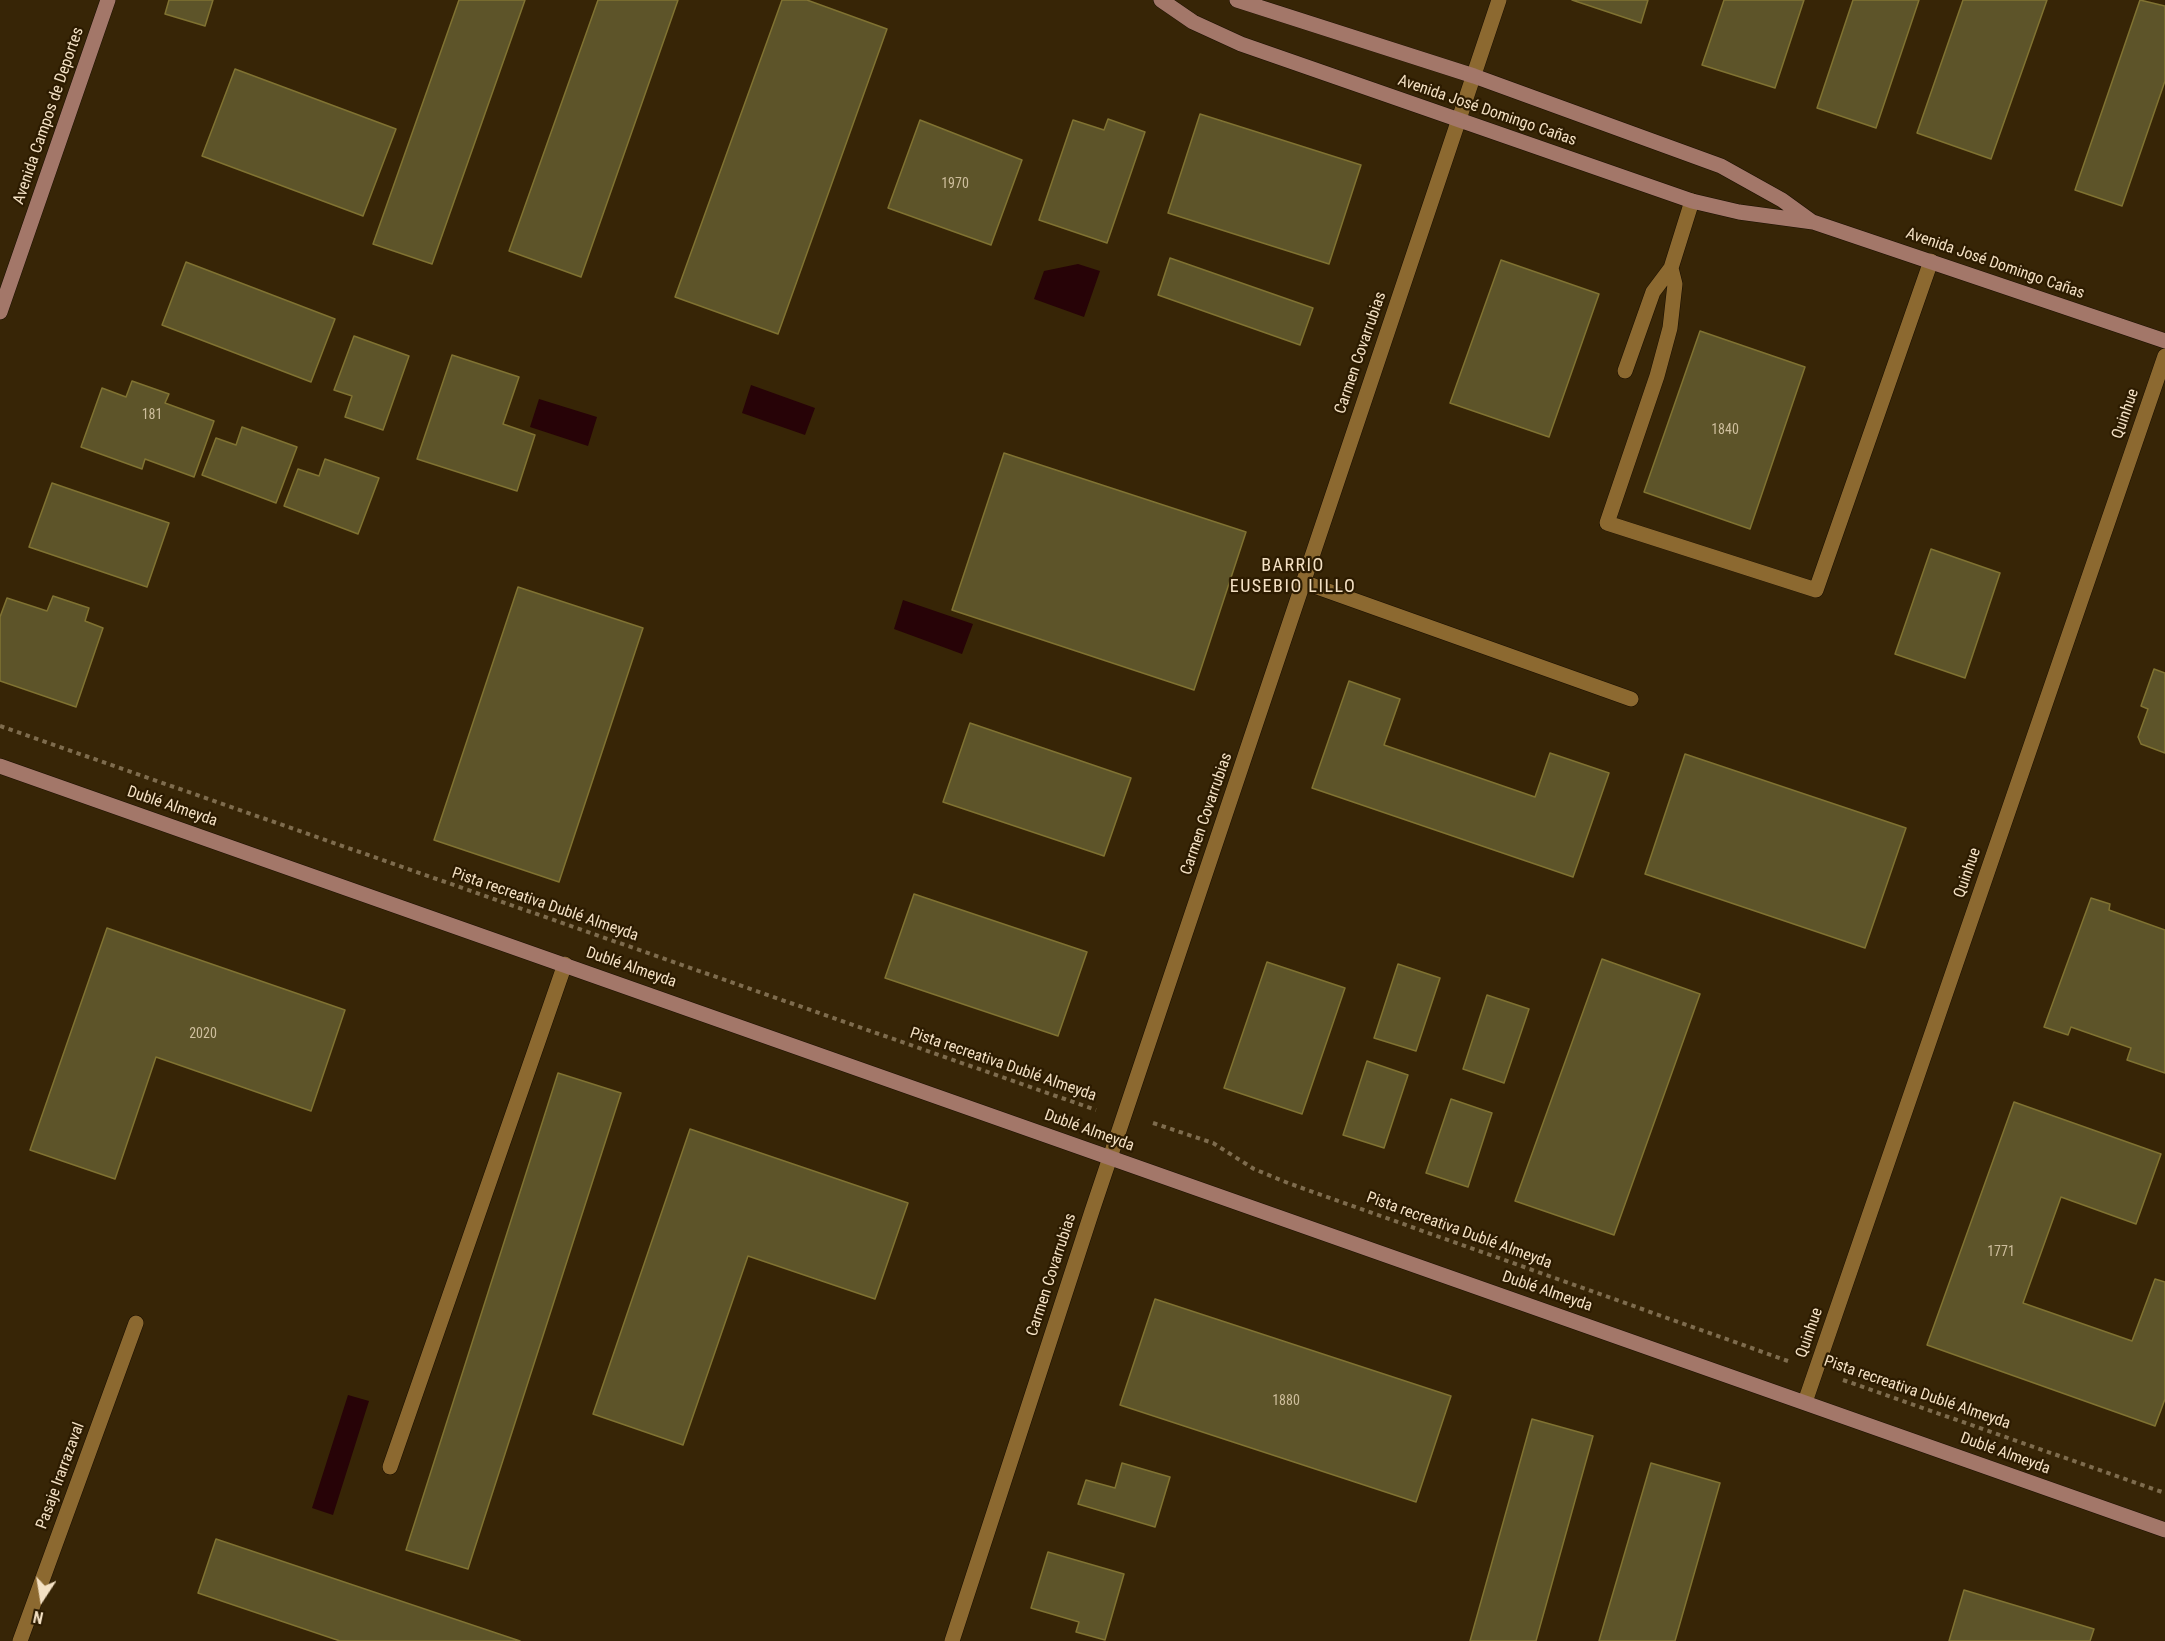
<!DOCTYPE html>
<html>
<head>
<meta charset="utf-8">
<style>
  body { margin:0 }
  #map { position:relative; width:2165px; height:1641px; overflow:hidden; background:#372506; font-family:"Roboto Condensed",sans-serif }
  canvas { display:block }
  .north { position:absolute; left:12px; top:1569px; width:60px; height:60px; -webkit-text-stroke:4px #2c1b00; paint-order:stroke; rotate:192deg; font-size:16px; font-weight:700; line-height:24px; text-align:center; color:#f4e1c4 }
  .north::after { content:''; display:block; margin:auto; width:21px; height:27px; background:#f4e1c4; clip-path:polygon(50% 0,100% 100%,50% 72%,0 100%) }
</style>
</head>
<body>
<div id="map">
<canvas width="2165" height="1641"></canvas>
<div class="north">N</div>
</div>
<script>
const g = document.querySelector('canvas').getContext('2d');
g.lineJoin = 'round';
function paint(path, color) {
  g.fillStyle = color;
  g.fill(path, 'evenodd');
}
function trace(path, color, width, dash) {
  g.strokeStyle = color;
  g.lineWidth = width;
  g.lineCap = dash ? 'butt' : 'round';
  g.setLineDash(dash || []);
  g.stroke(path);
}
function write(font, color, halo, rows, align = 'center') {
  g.font = font + ' "Roboto Condensed",sans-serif';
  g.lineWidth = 4.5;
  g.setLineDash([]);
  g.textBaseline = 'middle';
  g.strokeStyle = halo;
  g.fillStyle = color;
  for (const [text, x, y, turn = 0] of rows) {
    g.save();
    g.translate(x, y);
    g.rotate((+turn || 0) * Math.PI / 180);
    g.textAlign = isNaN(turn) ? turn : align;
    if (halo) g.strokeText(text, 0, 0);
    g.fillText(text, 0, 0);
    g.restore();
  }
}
paint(new Path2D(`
  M1078,264L1100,271L1084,317L1034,299L1044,271Z
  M751,385L815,408L805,435L742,413Z
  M539,399L597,417L588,446L530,427Z
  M903,600L973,624L962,654L894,629Z
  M348,1395L369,1401L333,1515L312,1508Z`), '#270307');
const building = new Path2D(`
  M169,0H213L205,26L165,14Z
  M459,0H525L432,264L373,244Z
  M598,0H678L581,277L509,251Z
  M782,0H807L887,29L778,334L675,297Z
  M1572,0H1648L1641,23Z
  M1724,0H1804L1775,88L1702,65Z
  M1853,0H1919L1876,128L1817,108Z
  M1963,0H2047L1991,159L1917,133Z
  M2140,0L2165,6V81L2122,206L2075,190Z
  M235,69L396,129L363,216L202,156Z
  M1200,114L1361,165L1329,264L1168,213Z
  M1108,119L1145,132L1107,243L1039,220L1073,120L1104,130Z
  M920,120L1022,160L991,245L888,208Z
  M1170,258L1313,308L1300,345L1158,295Z
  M1501,260L1599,294L1549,437L1450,403Z
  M186,262L335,319L311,382L162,325Z
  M1700,331L1805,367L1750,529L1644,492Z
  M354,336L409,356L383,430L345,417L352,396L334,390Z
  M452,355L519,377L503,424L535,435L517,491L417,459Z
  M132,381L169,394L165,403L214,421L194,477L145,459L142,469L81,447L102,388L126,397Z
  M242,427L297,447L276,503L202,475L216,438L236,445Z
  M1004,453L1246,532L1194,690L952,610Z
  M325,459L379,478L358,534L284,506L298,469L319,476Z
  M52,483L169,523L147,587L29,547Z
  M1931,549L2000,573L1965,678L1895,654Z
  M518,587L643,628L559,882L434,840Z
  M53,596L89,608L85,621L103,628L76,707L0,681V617L7,598L47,611Z
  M2154,669L2165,673V753L2141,744L2138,737L2148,709L2141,706Z
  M1349,681L1400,699L1384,745L1535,797L1550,753L1609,773L1573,877L1312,788Z
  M970,723L1131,778L1104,856L943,802Z
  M1685,754L1906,828L1865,948L1645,874Z
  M914,894L1087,952L1058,1036L885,978Z
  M2091,898L2110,904L2109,910L2165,930V1073L2127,1060L2131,1048L2071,1027L2068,1035L2044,1027Z
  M107,928L345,1010L311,1111L156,1057L115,1179L30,1150Z
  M1602,959L1700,994L1614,1235L1515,1201Z
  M1267,962L1345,988L1302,1114L1224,1088Z
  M1398,964L1440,978L1416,1051L1374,1038Z
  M1487,995L1529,1009L1504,1083L1463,1069Z
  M1367,1061L1408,1075L1384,1148L1343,1135Z
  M558,1073L621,1093L468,1569L406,1550Z
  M1451,1099L1492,1113L1468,1187L1426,1173Z
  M2014,1102L2161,1154L2136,1224L2061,1197L2023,1303L2132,1341L2155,1279L2165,1282V1399L2155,1426L1927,1345Z
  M690,1129L908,1203L875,1299L748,1256L683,1445L593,1414Z
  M1155,1299L1451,1396L1416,1502L1120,1405Z
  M1532,1419L1593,1436L1536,1641H1470Z
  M1122,1463L1170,1477L1155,1527L1078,1504L1086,1480L1115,1488Z
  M1651,1463L1720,1483L1675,1641H1599Z
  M216,1539L520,1641H340L198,1593Z
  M1048,1552L1124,1574L1105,1640L1076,1632L1079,1622L1031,1608Z
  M1964,1590L2094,1629L2090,1641H1949Z`);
paint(building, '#5d5429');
trace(building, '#807332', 1.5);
const lane = new Path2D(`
  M1692,201L1671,268L1675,284L1670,328L1657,376L1607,523L1816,590L1931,261
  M1625,371L1653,292L1671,268
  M1303,582L1631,699
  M390,1467L565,964`);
const street = new Path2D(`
  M1805,1402L2165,356
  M20,1641L136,1323
  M952,1641L1092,1211L1499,0`);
const secondary = new Path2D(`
  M1161,0L1193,22L1241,44L1692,201L1739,212L1813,222L2165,341
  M1237,0L1474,76L1721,166L1782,200L1811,221
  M0,312L108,0
  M0,766L2165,1530`);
trace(lane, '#1a0f01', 16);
trace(street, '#1a0f01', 16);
trace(secondary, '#1a0f01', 16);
trace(new Path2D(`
  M0,726L1096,1110
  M1153,1123L1213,1143L1254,1169L1288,1183L1788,1361
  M1843,1380L2165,1493`), '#7e6c4e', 4, [4.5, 4.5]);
trace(lane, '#8c6930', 15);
trace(street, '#8c6930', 15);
trace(secondary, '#a37769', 15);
write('14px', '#cebe9d', null, [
  ["1970",955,184],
  ["181",152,415],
  ["1840",1725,430],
  ["2020",203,1034],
  ["1771",2001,1252],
  ["1880",1286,1401]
]);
write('16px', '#f4e1c4', '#2c1b00', [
  ["Avenida José Domingo Cañas",1487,111,19],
  ["Avenida Campos de Deportes",49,116,-71],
  ["Avenida José Domingo Cañas",1995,264,19],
  ["Carmen Covarrubias",1361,353,-71],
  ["Quinhue",2126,414,-71],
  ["Dublé Almeyda",172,807,19],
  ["Carmen Covarrubias",1207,814,-71],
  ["Quinhue",1968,873,-71],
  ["Pista recreativa Dublé Almeyda",545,905,19],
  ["Dublé Almeyda",631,968,19],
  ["Pista recreativa Dublé Almeyda",1003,1065,19],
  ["Dublé Almeyda",1089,1131,20],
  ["Pista recreativa Dublé Almeyda",1459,1231,20],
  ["Carmen Covarrubias",1052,1275,-72],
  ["Dublé Almeyda",1547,1292,19],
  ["Quinhue",1810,1333,-71],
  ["Pista recreativa Dublé Almeyda",1917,1393,19],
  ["Dublé Almeyda",2005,1454,20],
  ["Pasaje Irarrazaval",61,1476,-70]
]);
g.letterSpacing = '1.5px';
write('18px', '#f4e1c4', '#2c1b00', [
  ["BARRIO",1293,566],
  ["EUSEBIO LILLO",1293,587]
]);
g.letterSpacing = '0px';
</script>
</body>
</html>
